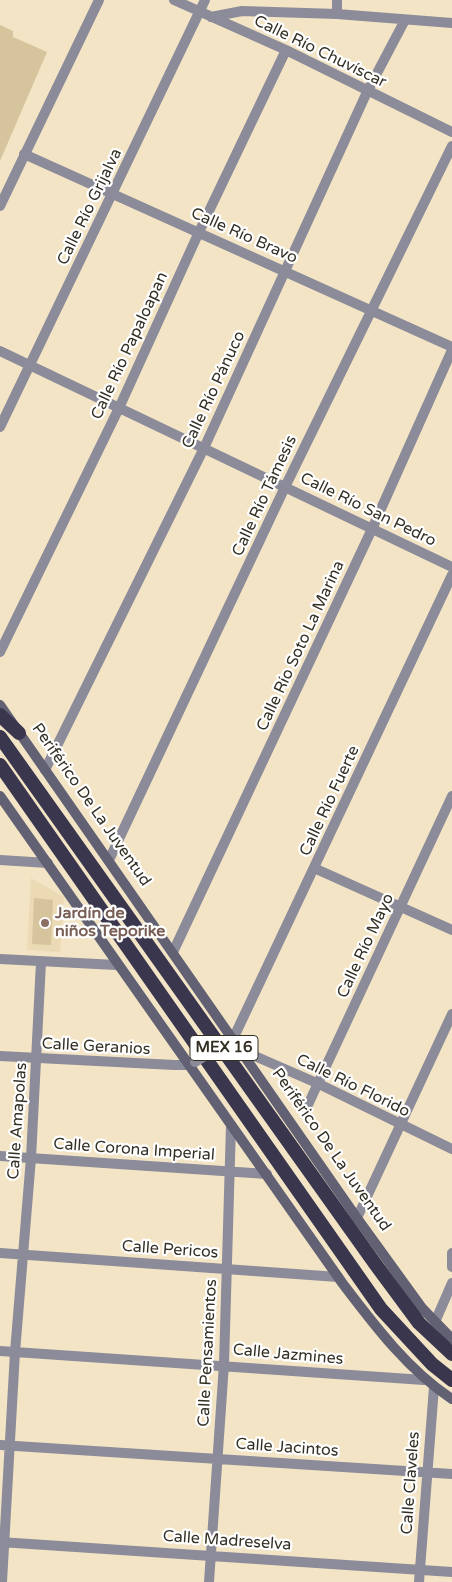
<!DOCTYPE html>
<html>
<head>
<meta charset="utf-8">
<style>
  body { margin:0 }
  canvas { display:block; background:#f2e4c5 }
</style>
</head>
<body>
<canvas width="452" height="1582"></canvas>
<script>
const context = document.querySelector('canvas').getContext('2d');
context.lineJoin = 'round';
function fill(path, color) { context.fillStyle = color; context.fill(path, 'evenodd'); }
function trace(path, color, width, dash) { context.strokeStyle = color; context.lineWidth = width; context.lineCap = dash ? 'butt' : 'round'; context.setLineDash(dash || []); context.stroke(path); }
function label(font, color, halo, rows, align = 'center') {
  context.font = font + ' "Varela Round",sans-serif'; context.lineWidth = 4.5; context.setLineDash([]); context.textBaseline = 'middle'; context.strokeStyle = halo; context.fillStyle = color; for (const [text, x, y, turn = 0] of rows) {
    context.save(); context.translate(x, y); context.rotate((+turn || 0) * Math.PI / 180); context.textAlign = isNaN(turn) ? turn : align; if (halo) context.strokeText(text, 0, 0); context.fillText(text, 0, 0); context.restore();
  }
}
fill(new Path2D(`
  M31 878 64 897 60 952 27 950Z`), '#ebdab4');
fill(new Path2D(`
  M0 25 13 31V37L47 52 0 161Z
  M34 898 53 900 51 945 32 944Z`), '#d6c49c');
trace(new Path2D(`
  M174 0 286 50 452 132
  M337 14V0
  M211 17 242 11 337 14 452 23
  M24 154 452 347
  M0 206 99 0
  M0 351 452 567
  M0 427 205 0
  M0 652 119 408 199 232 286 50
  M45 770 204 448 367 92 405 20
  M0 860 48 863
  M109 860 285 487 452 146
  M314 868 452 930
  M173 952 372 529 452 350
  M0 959 116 965
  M233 1039 452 575
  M241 1050 319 1084 452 1149
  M306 1109 452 796
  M0 1156 267 1174
  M357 1218 452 1014
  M0 1253 338 1277
  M452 1253V1267
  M435 1322 452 1283
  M0 1351 424 1380
  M0 1445 452 1474
  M0 1542 452 1572
  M2 1582 15 1352 31 1158 41 962
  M209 1582 224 1364 231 1125
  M419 1582 434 1387`), '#8c8b99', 10);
trace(new Path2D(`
  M0 1056 174 1065H190L195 1062`), '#8c8b99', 10);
trace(new Path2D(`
  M0 705 357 1218 422 1308 452 1339
  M0 796 343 1284C375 1326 408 1370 452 1399`), '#626174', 10);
trace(new Path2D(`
  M0 715 19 733
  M0 737 376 1265 419 1323 452 1354
  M0 765 381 1309 432 1364 452 1380`), '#39364e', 14);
trace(new Path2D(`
  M195 1062 229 1041`), '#8c8b99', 10);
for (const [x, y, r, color] of [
  [45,923,5,"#8d6e63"]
]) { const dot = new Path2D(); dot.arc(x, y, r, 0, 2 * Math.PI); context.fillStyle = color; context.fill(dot); trace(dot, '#fff', 2); }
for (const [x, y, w] of [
  [224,1048,68]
]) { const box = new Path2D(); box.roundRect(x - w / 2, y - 12.5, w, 25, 4); context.fillStyle = '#fff'; context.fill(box); trace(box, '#353024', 1); }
label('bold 15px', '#353024', null, [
  ["MEX 16",224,1048]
]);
label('16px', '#353024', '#fff', [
  ["Calle Río Chuvíscar",320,52,26],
  ["Calle Río Grijalva",90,207,-64],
  ["Calle Río Bravo",244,236,24],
  ["Calle Río Papaloapan",130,346,-65],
  ["Calle Río Pánuco",214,390,-65],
  ["Calle Río Támesis",265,496,-65],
  ["Calle Río San Pedro",368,510,26],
  ["Calle Río Soto La Marina",301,646,-65],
  ["Calle Río Fuerte",330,801,-65],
  ["Periférico De La Juventud",91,805,55],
  ["Calle Río Mayo",366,946,-65],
  ["Calle Geranios",96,1047,3],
  ["Calle Río Florido",353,1086,26],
  ["Calle Amapolas",18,1121,-86],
  ["Calle Corona Imperial",134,1150,4],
  ["Periférico De La Juventud",331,1150,55],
  ["Calle Pericos",170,1250,4],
  ["Calle Pensamientos",208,1353,-87],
  ["Calle Jazmines",288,1355,5],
  ["Calle Jacintos",287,1448,4],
  ["Calle Claveles",411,1483,-86],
  ["Calle Madreselva",227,1541,4]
]);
label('bold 16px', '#785e54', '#fff', [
  ["Jardín de",55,914],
  ["niños Teporike",55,932]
], 'left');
</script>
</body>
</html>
